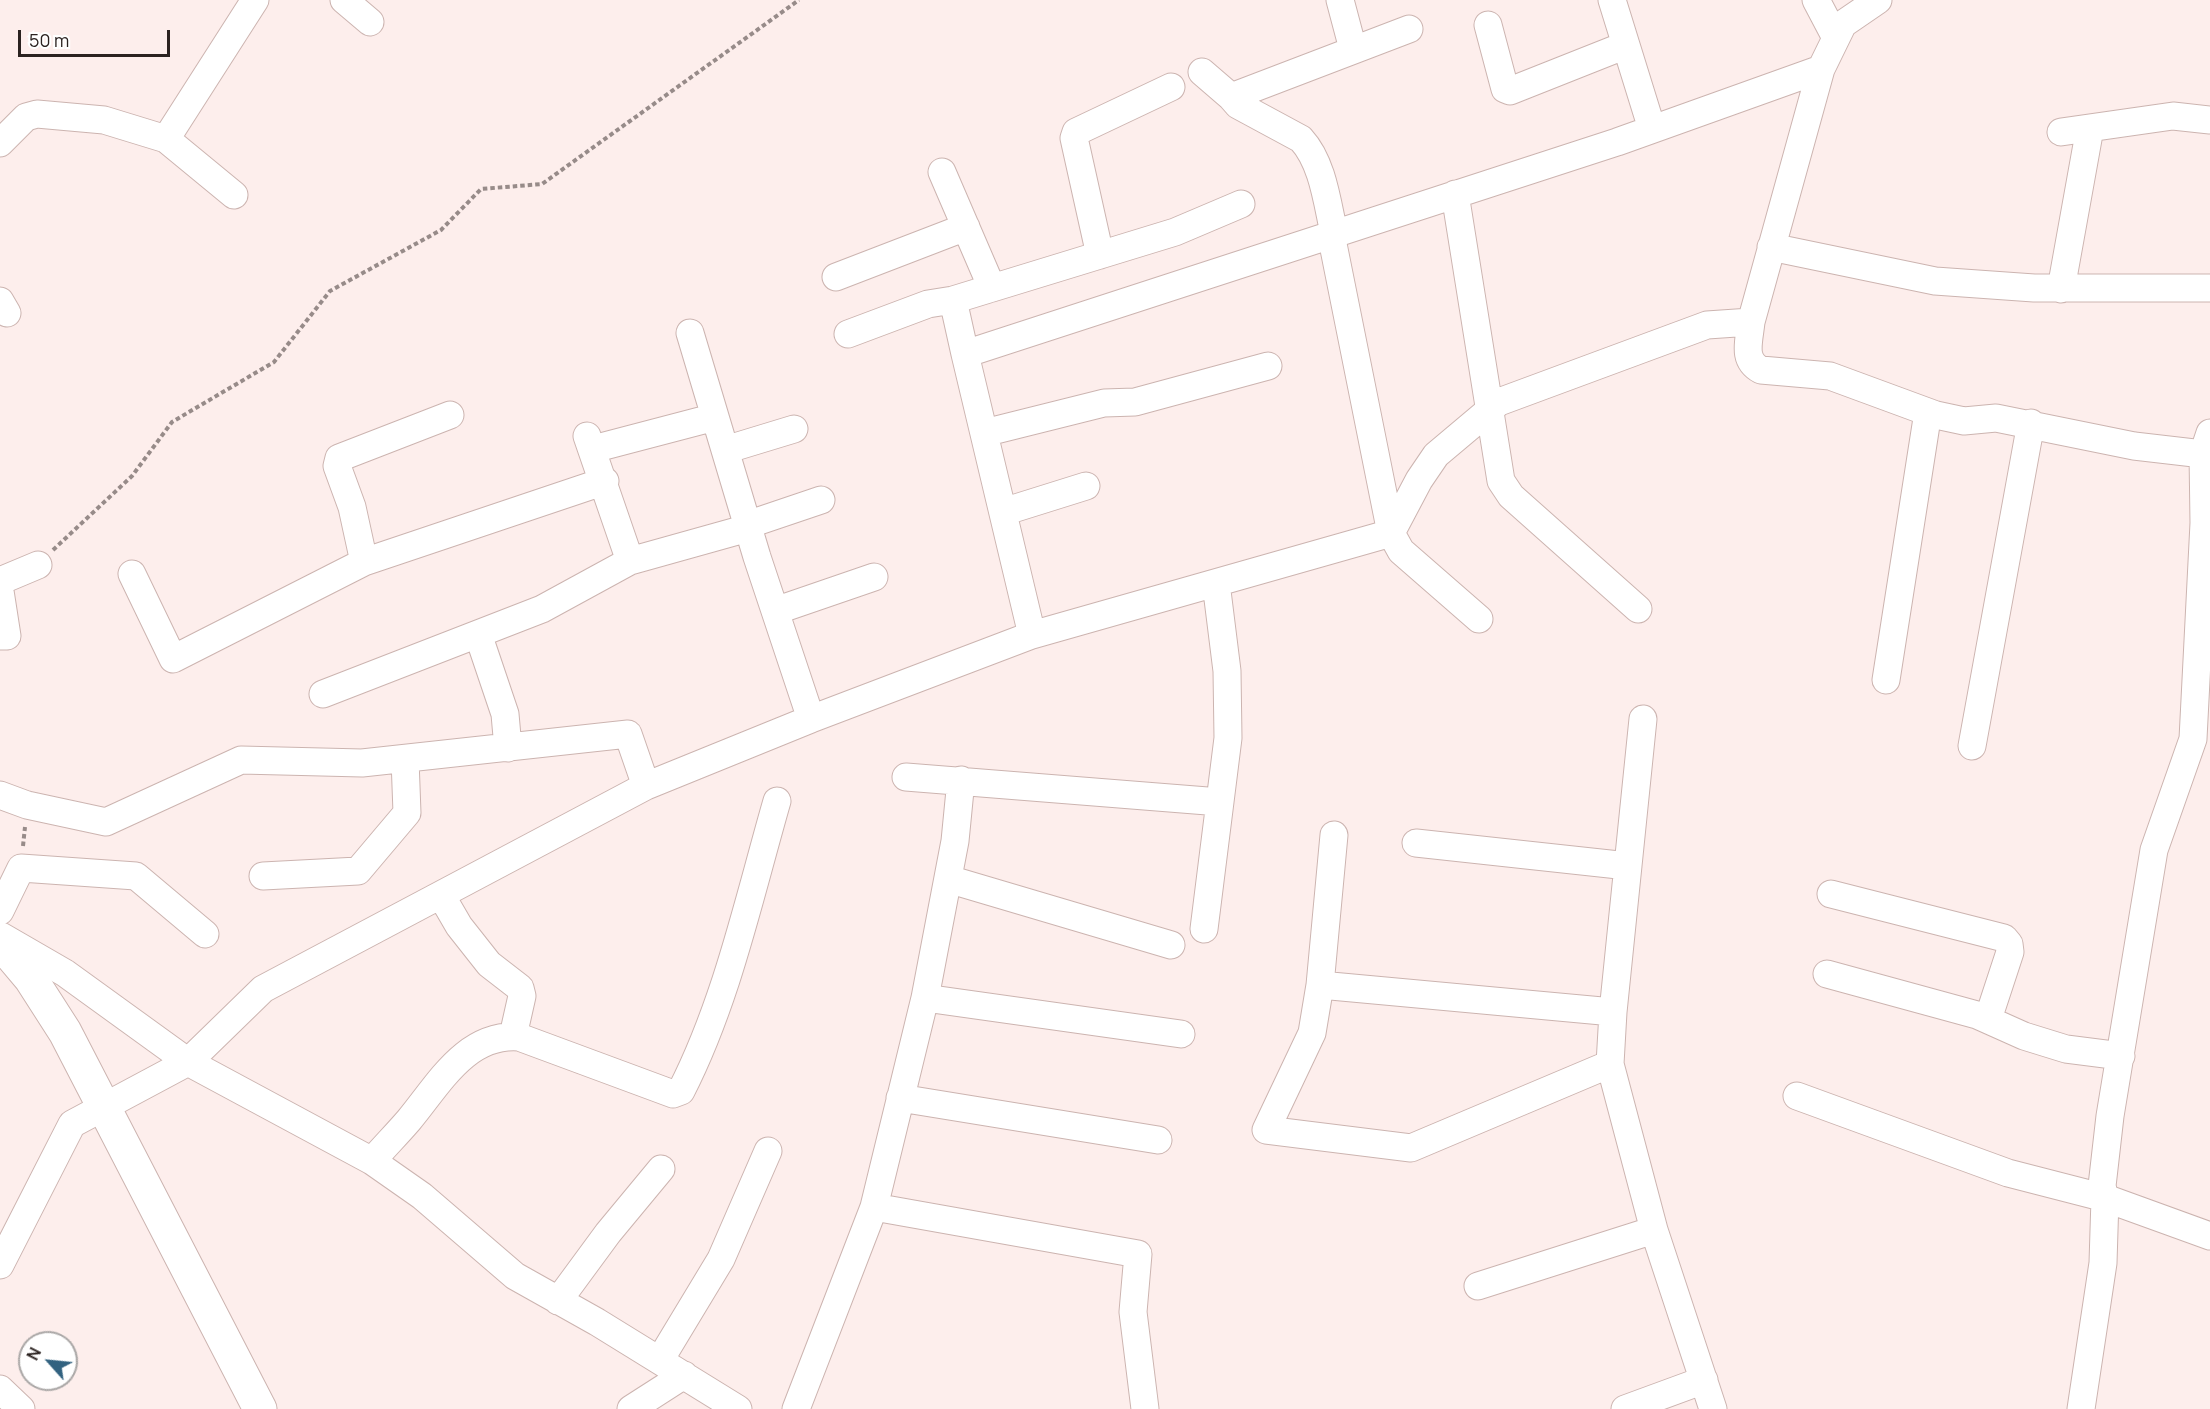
<!DOCTYPE html>
<html>
<head>
<meta charset="utf-8">
<style>
  body { margin:0 }
  #map { position:relative; width:2210px; height:1409px; overflow:hidden; background:#fdeeec; font-family:Manrope,sans-serif }
  canvas { display:block }
  .north { position:absolute; left:18px; top:1331px; width:60px; height:60px; box-sizing:border-box; background:#fff; border:2px solid #aaa7a6; border-radius:50%; rotate:297deg; font-size:16px; font-weight:700; line-height:24px; text-align:center; color:#2b2220 }
  .north::after { content:''; display:block; margin:auto; width:21px; height:27px; background:#326280; clip-path:polygon(50% 0,100% 100%,50% 72%,0 100%) }
  .scale { position:absolute; left:18px; top:30px; width:152px; height:27px; box-sizing:border-box; border:3px solid #2b2220; border-top:0; padding-left:8px; font-size:18px; line-height:21px; white-space:nowrap; color:#2b2220; -webkit-text-stroke:4px #fff; paint-order:stroke }
</style>
</head>
<body>
<div id="map">
<canvas width="2210" height="1409"></canvas>
<div class="north">N</div>
<div class="scale">50 m</div>
</div>
<script>
const context = document.querySelector('canvas').getContext('2d');
context.lineJoin = 'round';
function trace(path, color, width, dash) { context.strokeStyle = color; context.lineWidth = width; context.lineCap = dash ? 'butt' : 'round'; context.setLineDash(dash || []); context.stroke(path); }
const minor = new Path2D(`
  M344 0 370 22
  M1340 0 1353 49
  M1612 0 1652 129
  M1816 0 1836 38
  M1878 0 1843 24 1821 69 1751 322C1749 342 1742 360 1761 370L1830 376 1936 415 1964 421 1996 418 2134 446 2203 454
  M1488 25 1505 89 1510 91 1626 45
  M1202 72 1231 97
  M2061 132 2173 116 2210 120
  M166 139 255 0
  M0 143 26 117 37 114 104 120 166 139 234 195
  M942 172 992 288
  M1455 194 1501 481 1511 496 1638 609
  M1334 233C1327 202 1323 163 1301 139L1238 105 1231 97 1409 29
  M1331 234 1391 533 1401 551 1479 619
  M1771 247 1935 281 2034 288H2210
  M1100 255 1074 138 1076 132 1171 87
  M836 277 966 227
  M2061 289 2090 128
  M0 301 7 313
  M690 333 757 557 811 719
  M848 334 928 304 953 300
  M965 354 953 300 1175 232 1241 204
  M984 433 1104 403 1135 402 1268 366
  M587 436 630 561
  M593 449 715 417
  M725 450 794 429
  M1003 512 1086 486
  M747 525 821 500
  M364 562 352 507 337 466 339 458 450 415
  M132 574 173 659 364 562 605 481
  M0 581 38 565
  M0 591 7 636H0
  M775 611 874 577
  M478 634 505 714 508 748
  M1032 635 1391 533 1419 480 1436 455 1499 402 1707 325 1751 322
  M1886 680 1928 412
  M323 694 542 609 630 561 748 528
  M1643 719 1613 1012 1610 1064 1654 1230 1713 1409
  M1972 746 2031 423
  M906 777 1220 802
  M0 795 27 805 106 822 241 760 362 763 628 734 646 786
  M1334 835 1320 985 1312 1033 1266 1130 1411 1148 1610 1064
  M1416 843 1628 866
  M263 876 358 871 407 813 405 759
  M948 879 1171 945
  M1831 894 2004 938 2009 944 2010 952 1988 1019
  M441 895 459 926 489 964 520 988 522 996 513 1036
  M0 911 21 868 136 876 205 934
  M1204 929 1228 738 1227 671 1216 583
  M1 936 65 973 188 1062 372 1161 422 1196 515 1276 597 1322 738 1409
  M1827 974 1977 1015 2024 1036 2066 1049 2121 1056
  M1320 985 1613 1012
  M925 998 1181 1034
  M1797 1096 2008 1173 2105 1198 2210 1236
  M900 1098 1158 1140
  M372 1161C384 1147 397 1134 409 1120 439 1084 466 1033 519 1037L673 1094 681 1091C727 1001 749 898 777 801
  M874 1207 1138 1254 1133 1312 1145 1409
  M0 1265 72 1124 188 1062 263 989 646 786 811 719 1032 635 965 354 1617 142 1821 69
  M1478 1286 1654 1230
  M558 1301 608 1233 661 1169
  M660 1360 721 1259 768 1151
  M0 1389 21 1409
  M631 1409 684 1375
  M796 1409 874 1207 925 998 955 841 961 780
  M1625 1409 1704 1380
  M2081 1409 2103 1263 2105 1198 2102 1186 2110 1116 2154 850 2193 739 2204 523 2203 454 2210 433`);
const major = new Path2D(`
  M0 942 31 979 65 1032 260 1409`);
trace(minor, '#ccb4b0', 29);
trace(major, '#ccb4b0', 35);
trace(new Path2D(`
  M53 550 132 476 172 422 274 362 330 291 441 230 481 189 542 184 799 0
  M23 846 25 827`), '#978b89', 4, [4.5, 3]);
trace(minor, '#fff', 27);
trace(major, '#fff', 33);
</script>
</body>
</html>
